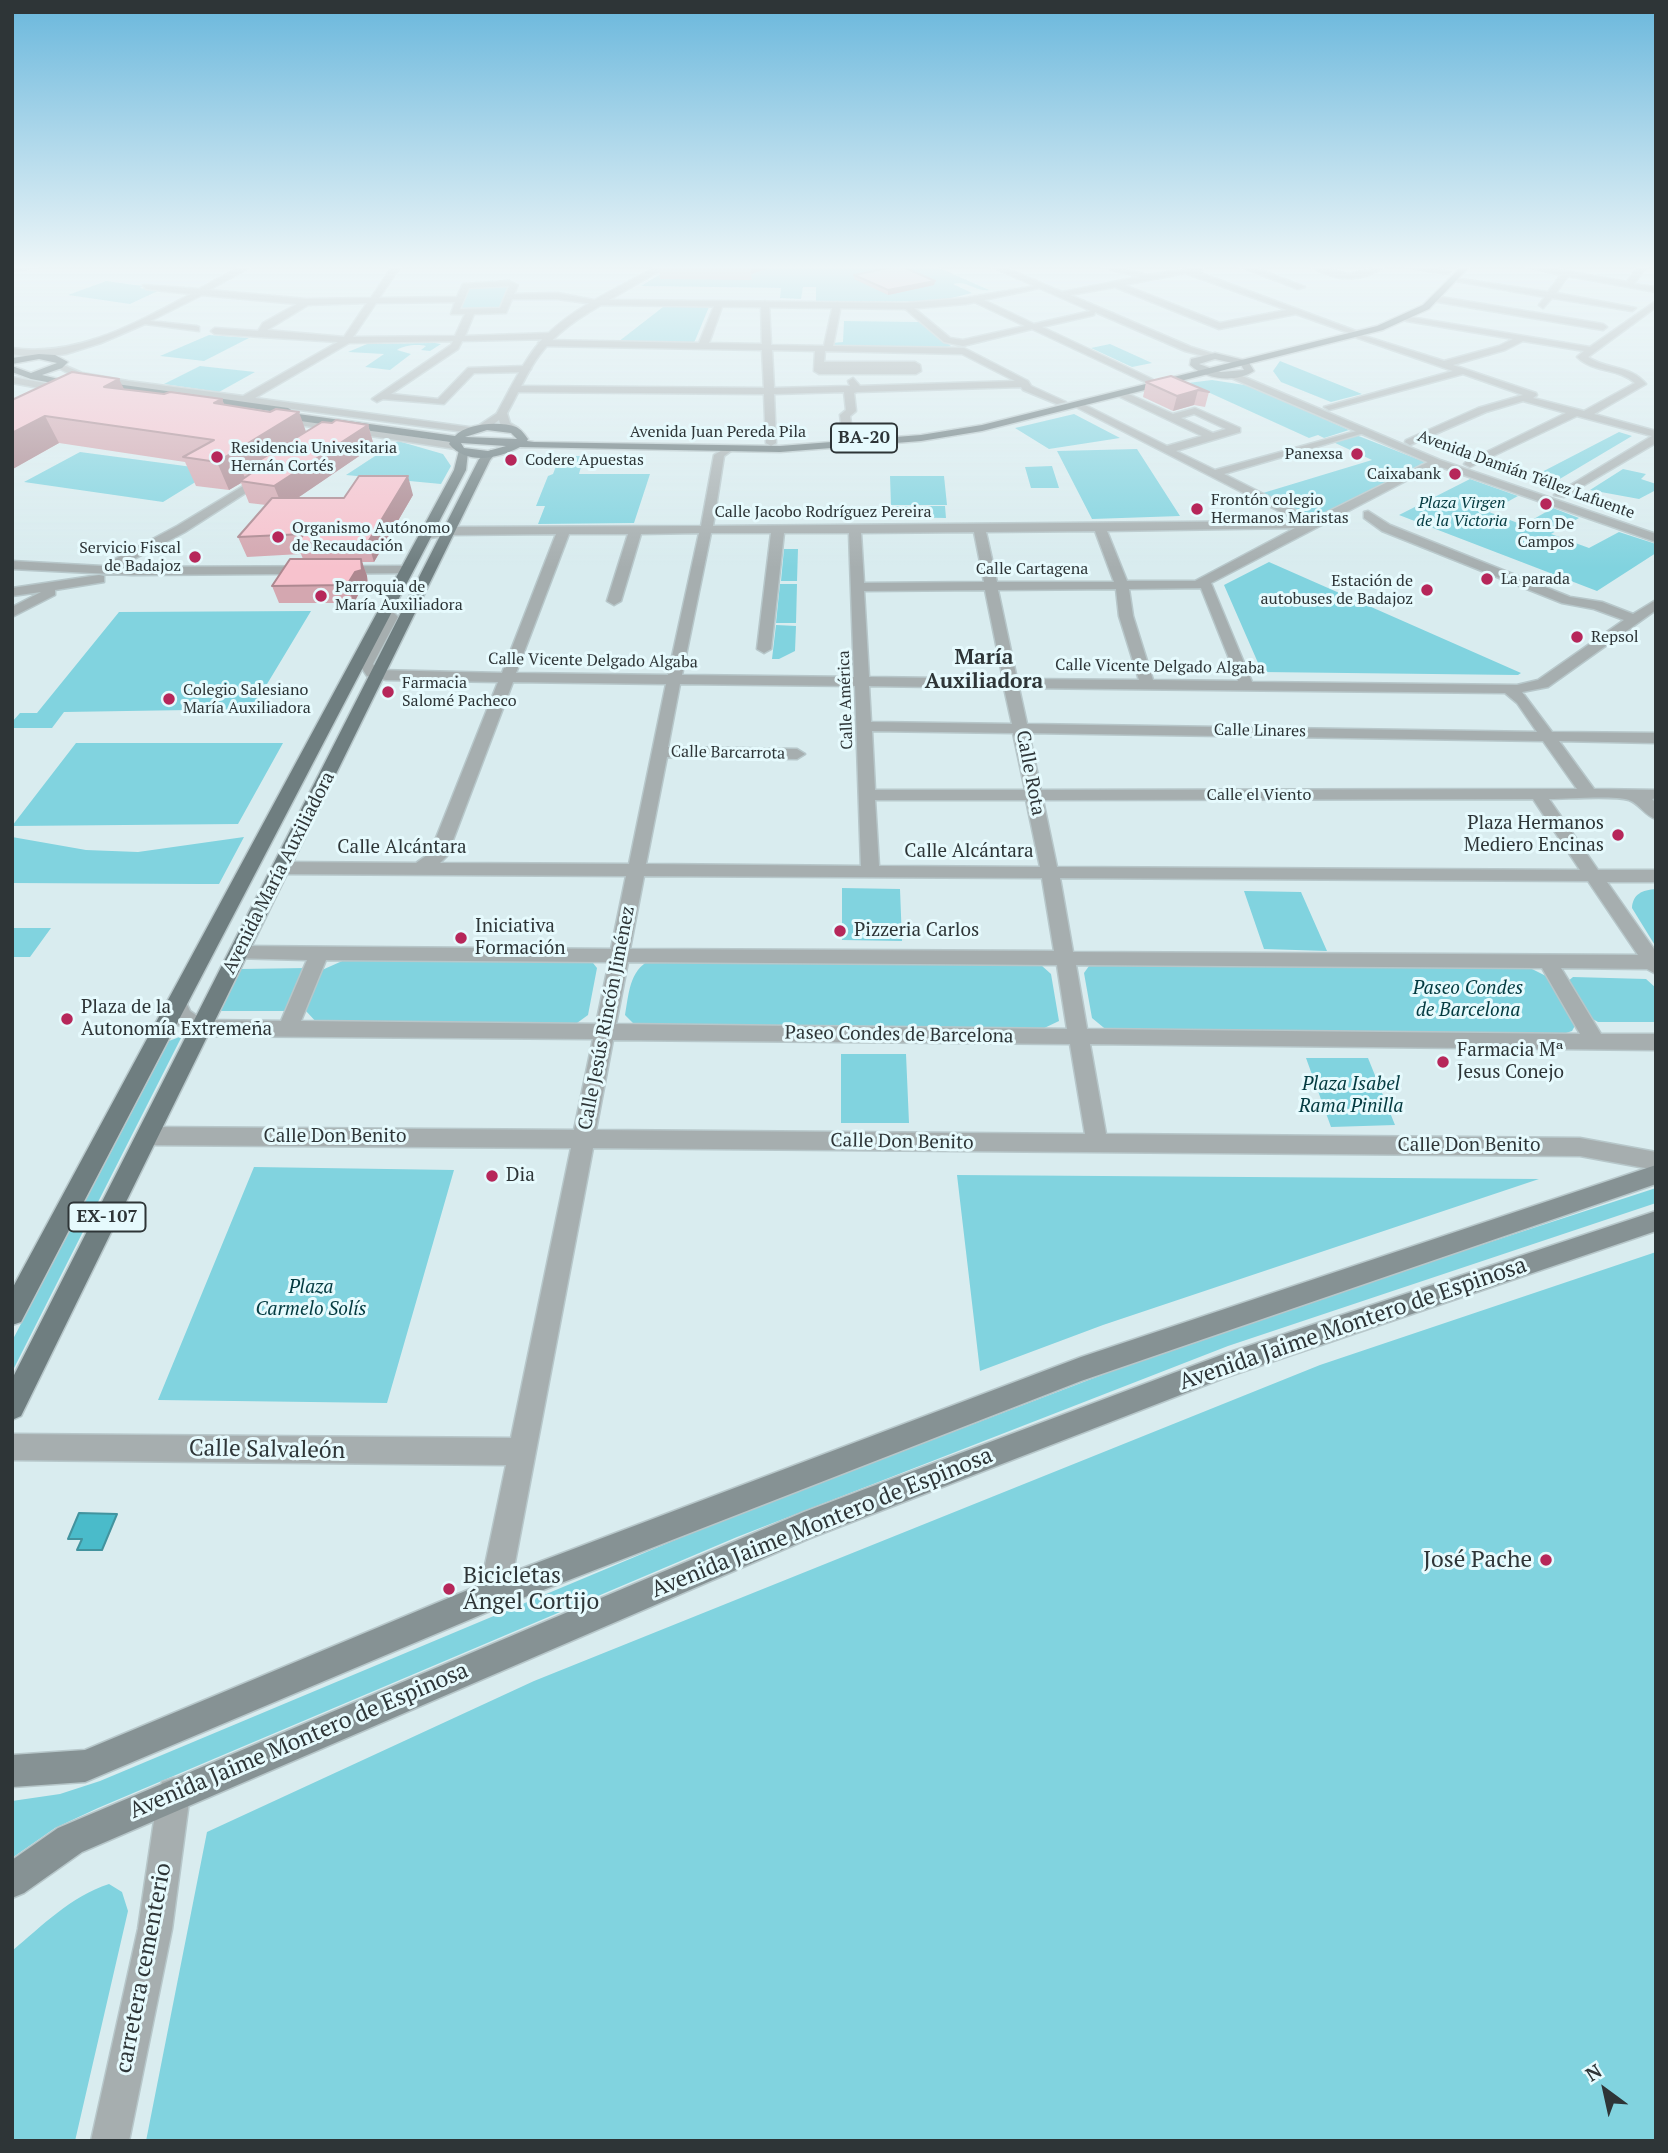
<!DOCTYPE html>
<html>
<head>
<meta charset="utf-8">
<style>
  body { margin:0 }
  #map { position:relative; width:1668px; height:2153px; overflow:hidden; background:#d9ecef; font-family:"PT Serif",serif }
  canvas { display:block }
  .frame { position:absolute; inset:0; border:14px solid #2e3537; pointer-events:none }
  .north { position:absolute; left:1570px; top:2055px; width:70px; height:70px; -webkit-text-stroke:5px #e6fafd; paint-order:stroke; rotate:327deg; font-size:19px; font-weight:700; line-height:28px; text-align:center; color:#2e3537 }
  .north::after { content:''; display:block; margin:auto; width:24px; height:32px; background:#2e3537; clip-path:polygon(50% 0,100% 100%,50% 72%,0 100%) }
</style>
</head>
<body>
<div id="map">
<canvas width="1668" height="2153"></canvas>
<div class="frame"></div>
<div class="north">N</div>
</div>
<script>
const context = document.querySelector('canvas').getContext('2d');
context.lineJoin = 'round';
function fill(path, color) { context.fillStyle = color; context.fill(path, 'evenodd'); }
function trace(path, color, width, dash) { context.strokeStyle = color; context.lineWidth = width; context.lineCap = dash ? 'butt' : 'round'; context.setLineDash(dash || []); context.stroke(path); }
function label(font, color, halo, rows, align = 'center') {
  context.font = font + ' "PT Serif",serif'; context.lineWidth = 6; context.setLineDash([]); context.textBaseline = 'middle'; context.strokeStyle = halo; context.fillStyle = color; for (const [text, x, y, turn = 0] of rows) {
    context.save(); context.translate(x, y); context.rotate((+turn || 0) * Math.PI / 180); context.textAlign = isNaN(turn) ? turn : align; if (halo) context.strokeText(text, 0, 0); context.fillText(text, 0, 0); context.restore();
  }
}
fill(new Path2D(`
  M672 267H937L989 290C976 292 967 280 953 284L972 293 939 301 823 302 816 301V287H803L801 299 780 298 781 288 641 286Z
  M106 281 143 286 140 288 160 290 130 304 68 295Z
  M510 285 500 311 459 310 469 288Z
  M663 307H709L694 343 618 342Z
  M844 321 919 322 951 346 940 349 833 346 832 343 843 342Z
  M209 335 249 338 204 361 160 356Z
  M367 344 435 343 441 344 430 351 421 350 426 346C418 344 404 345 397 350L411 354 390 370 365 367 384 354 348 352Z
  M1110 344 1152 363 1132 367 1091 348Z
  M1280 361 1362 394 1331 402 1281 382 1273 371Z
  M200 366 255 372 219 392 164 384Z
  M1212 380 1251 386 1349 430 1324 438 1318 435 1309 438 1188 383Z
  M1074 414 1120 438 1049 449 1015 428Z
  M1619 432 1632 436 1558 480 1564 482 1555 488 1535 481 1543 477 1538 474Z
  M1356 435 1425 462 1319 518 1300 514 1263 493 1372 460 1333 442Z
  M398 441 443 454 451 466 441 484 346 475Z
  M1137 449 1180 516 1092 519 1057 451Z
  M80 452 215 470 163 502 24 482Z
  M560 456H584L579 474H650L634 523 538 524 545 506H536L548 476 553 474Z
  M1052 466 1059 488H1031L1025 467Z
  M1623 469 1646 474 1641 479 1656 484V490L1639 499 1590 490Z
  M890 476H944L947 505H891Z
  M1470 479 1518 496 1489 512 1523 525 1553 508 1579 518 1551 534 1589 548 1619 532 1656 544V553L1597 591 1399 515Z
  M892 506H945L946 518 892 517Z
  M784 549H798L797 581H781Z
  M1269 562 1521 673 1518 675 1262 672 1224 585Z
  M780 584H797L796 623H776Z
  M311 611 252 709 64 712 52 728H12V722L20 713H37L119 612Z
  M776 625 796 626 795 651 779 659H772Z
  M76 743H283L238 824 12 826Z
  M12 837 86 850 138 852 244 837 219 884H200L12 883Z
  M842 888 900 889 902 941 842 940Z
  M1656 889V947L1632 908C1633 894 1642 890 1656 889Z
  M1244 891 1301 892 1327 951 1264 949Z
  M12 928H51L30 957H12Z
  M349 958 580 959 593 963 597 968 588 1015 577 1023 562 1027 319 1025 306 1011 322 970Z
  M650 960 1025 963 1041 965 1051 974 1059 1021 1038 1031 638 1028 625 1015C629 994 629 971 650 960Z
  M1097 963 1526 966 1550 978 1577 1022 1572 1031 1560 1035 1109 1032 1092 1018 1084 973 1089 966Z
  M307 968 289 1011H219L240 969Z
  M1573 977 1646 979 1656 988V1022H1598L1589 1017 1567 982Z
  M182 1036 12 1372V1341L169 1041Z
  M841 1054H906L909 1123H841Z
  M1306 1058H1368L1395 1125 1331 1127Z
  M254 1167 454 1170 387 1403 158 1400Z
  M957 1175 1539 1179 1103 1325 980 1371Z
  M1656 1188V1203L1228 1346 737 1537 98 1808 55 1828 12 1858V1801L60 1794 100 1781 730 1517 1217 1331Z
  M1656 1252V2141H146L207 1832 534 1681 1320 1365Z
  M109 1884 122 1892 128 1911 75 2141H12V1951C43 1925 70 1897 109 1884Z`), '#81d3df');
const water = new Path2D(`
  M79 1513 117 1514 102 1550H77L82 1539H68Z`);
fill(water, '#4abbca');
trace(water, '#42939e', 2);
const minor = new Path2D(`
  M12 267H37L12 271Z
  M240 267H250L209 290 306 299 371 298 392 267H400L379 298 457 297 463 284 509 281 518 285 514 294 557 293 605 302 601 305 557 299H512L506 313 474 314 465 336 550 333 555 336 550 339 462 341 458 349 391 394 438 399 468 368 526 366 531 369 526 372 474 373 444 404 383 399 377 402 372 399 451 345 453 341 349 343 255 398 476 428V432L472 433 128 387 76 377 54 366 59 363 82 373 128 381 243 396 338 342 215 334 211 331 215 328 258 331 263 323 297 304 202 295 150 321 196 326 199 327V331L145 324 101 343 66 354 37 358 12 354V348C76 358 136 323 191 294L146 289 143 285 199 289ZM509 286 500 308 460 309 469 288ZM455 302 451 314H465L455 336 353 337 376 303ZM367 303 344 337 267 330 308 305Z
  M992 267H1003L1062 292 1139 277 1102 267H1116L1148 275 1202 267V270L1195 271 1356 331 1349 333 1296 314 1219 329 1115 287 1070 295 1191 347 1220 356 1215 359 1185 351 1095 312 1094 315 1042 327 1152 379 1154 381 1149 384 1032 329 963 346 944 342 902 306 909 304 950 338 963 340 1025 326 972 301 975 296 1034 324 1091 311ZM1185 273 1287 310 1220 323 1124 285Z
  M1241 267H1252L1305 287 1298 289Z
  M1312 267H1323L1348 274 1383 267C1362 283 1334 281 1312 267Z
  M1406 267H1427L1450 272 1446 274Z
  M1527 267H1544L1627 282 1638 267H1646L1634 284 1656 287V292L1568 276 1556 293 1636 308 1632 311 1552 298 1543 308 1539 305 1545 297 1450 280 1454 278 1548 292 1561 275Z
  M1435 296 1603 324 1607 327 1603 330 1432 301Z
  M719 301 723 304 709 343 762 344 761 304 765 301 769 304 771 345 824 346 833 305 837 302 841 305 833 346 964 348 1028 381 1031 386 1066 402 1057 404 1023 390 1021 387 857 392 854 393 856 411 850 416 853 439 848 442 843 439 840 415 846 410 844 392 774 394 776 443 771 446 766 443 764 394 515 392 510 389 515 386 764 388 762 350 543 346 538 343 543 340 699 343 715 304ZM772 350 815 351 814 371 819 374H916L921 371 920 365 915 362H824L825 351 962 354 1015 381 860 386 853 378 848 381 850 386 774 388Z
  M1656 301V307L1588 357C1607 370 1631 365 1646 384L1594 414 1656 431V443L1564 497 1554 495 1652 436 1577 416 1470 467 1464 464 1466 462 1566 413 1523 401 1486 412 1410 445 1405 442 1406 440 1478 408 1523 395 1463 374 1329 410 1324 407 1453 371 1355 337V333L1444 361 1499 346 1513 339 1407 321 1404 320V316L1590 347ZM1523 341 1584 351 1577 357C1593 373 1619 368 1635 383L1584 411 1533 398 1537 395 1536 393 1453 365 1505 350Z
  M12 377 72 388 77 391 72 394 12 383Z
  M1122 391 1173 414 1195 408 1240 428V432L1176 451 1215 470 1364 429V433L1224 474 1313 519 1432 460 1442 462 1211 583 1252 682 1517 685 1538 680 1624 620 1594 609 1562 603 1382 531 1364 518V512L1368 511 1390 525 1570 597 1602 602 1633 614 1656 600V610L1548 687 1522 692 1552 732 1656 733V743L1559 741 1594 789 1656 790V798L1652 799 1656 803V819C1645 816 1640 804 1629 800 1612 795 1568 799 1549 799L1598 870H1656V882H1607L1656 952V974L1647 969 1561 968 1601 1034H1656V1050L1090 1044 1106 1134 1580 1138 1656 1152V1170L1580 1156 593 1148 509 1594 504 1604 494 1609 484 1604 479 1594 506 1465 12 1460V1434L511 1438 571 1148 147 1145 139 1142 136 1136 139 1130 147 1127 574 1130 593 1039 201 1036 178 1025 167 1003 170 998 177 996 184 998 190 1011 203 1020 281 1021 307 960 232 958 229 953 232 948 239 946 611 949 626 876 281 874 272 868 281 862 416 863 430 853 498 682 386 680 367 676 359 664 384 618 378 612 380 609H390L398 617 373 664 377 670 502 673 556 534 449 535 425 539 419 535 421 532 449 527 701 526 714 455 729 446 734 449 724 456 713 526 1298 521 1072 405 1081 403 1167 446 1202 436 1118 396 1117 394ZM1194 414 1226 429 1213 433 1181 418ZM1295 528 1195 581H1127L1107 531ZM1095 531 1114 582H997L986 532ZM974 532 984 582 864 583 861 533ZM699 533 668 675 516 673 569 534H628L607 601 614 605 621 601 641 534ZM711 533H771L757 649 764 653 771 649 784 533H849L854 677 682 675ZM1201 588 1238 681 1153 680 1133 616 1129 589ZM1116 589 1119 616 1139 680 1017 679 998 590ZM985 590 1003 679 869 677 864 591ZM513 682 666 684 629 864 440 863 447 856ZM680 684 855 686 861 866 646 864 667 757 797 759 805 754 797 749 668 747ZM869 686 1004 688 1012 724 871 722ZM1019 688 1505 693 1517 703 1537 732 1027 724ZM872 731 1013 733 1025 790H875ZM1029 733 1543 741 1577 789 1041 790ZM1533 799 1580 870 1057 867 1043 800ZM875 800H1026L1040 867 879 866ZM644 876 1042 878 1054 951 630 949ZM1060 878 1588 881 1638 955 1073 952ZM326 960 609 962 596 1024 301 1021ZM628 962 1057 965 1067 1029 616 1024ZM1076 965 1542 968 1580 1034 1087 1029ZM613 1040 1070 1044 1085 1134 596 1130Z
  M502 410 507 413 510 423 518 428V432C509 434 501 429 499 420L486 430H478V426Z
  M277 416 455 443 460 446 455 449 273 421V417Z
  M268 471 272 472V476L185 532 119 567 407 566 413 570 412 573 132 575 12 569V561L102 566 177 526Z
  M99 575 104 576V582L55 590V595L12 617V607L41 592 12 596V588Z
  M174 1778 186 1782 190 1794 172 1929 129 2141H91L138 1929 158 1794 162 1782Z`);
const tertiary = new Path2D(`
  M656 267H666L609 300 906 303 966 298 1035 286 1039 288 966 304 906 309 601 305C579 318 557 332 541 353 526 372 518 395 506 415H498L497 413C509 391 520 368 535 348 565 310 615 290 656 267Z
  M1229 373H1235L1440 460 1656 534V542L1432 464 1229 377Z`);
const secondary = new Path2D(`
  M1215 353 1248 361 1254 371C1236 383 1206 380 1190 365L1191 359ZM1215 359 1241 365 1244 370 1221 372 1199 364Z
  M1656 1165V1184L1081 1381 497 1608 85 1782 12 1787V1755L85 1750 494 1579 1081 1357Z
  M1656 1211V1231L1224 1378 808 1539 82 1852 24 1893 12 1898V1860L58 1828 804 1512 1224 1354Z`);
const primary = new Path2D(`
  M459 450 468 452 466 470 21 1322 12 1325V1289L454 470Z
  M491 450 496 453 490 460 21 1416 12 1420V1379L479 459Z`);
const trunk = new Path2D(`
  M1461 267H1469L1429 309 1383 330 982 431 921 441 780 452 520 447C498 459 467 465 449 444L450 442 272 417 267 414 270 411 95 387 90 384 95 381 288 408 293 411 291 413 455 436C467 423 500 421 516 427 521 429 525 435 528 439L527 441 534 442 780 446 921 435 982 425 1377 326 1423 305ZM487 430 511 433 517 439 465 437ZM461 443 506 446 488 451 464 448Z
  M39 354 55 355 68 362 62 368 42 375 84 385V389L31 379 12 372V366L31 373 57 363 39 359 12 364V358Z`);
trace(minor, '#b7c7ca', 3);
trace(tertiary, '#b7c7ca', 3);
trace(secondary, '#b7c7ca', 3);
trace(primary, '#b7c7ca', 3);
trace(trunk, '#b7c7ca', 3);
fill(minor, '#a6aeaf');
fill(tertiary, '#a6aeaf');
fill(secondary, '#869294');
fill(primary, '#6f7e80');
fill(trunk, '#657578');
fill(new Path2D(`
  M659 267H772L751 274 752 280 660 279Z
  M854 275 935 281 934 285 888 295 854 279Z
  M1146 382 1209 392 1205 407 1194 405 1173 411 1143 397Z
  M124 389 164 394 222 399 224 405 306 432 332 423 368 425 374 446 297 498H344L413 495 374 562H362L367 576 368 587 361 589 354 603H279L272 586 303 559 301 554 247 557 238 537 266 505 249 503 241 483 229 490 196 486 185 462 59 443 12 469V400Z`), '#d4a7b0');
fill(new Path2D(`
  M751 267H772L751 274Z
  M935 281 934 285 888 295V290Z
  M119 379 132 405 104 387Z
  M1198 390 1194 405 1173 411 1177 396Z
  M222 399 233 426 214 403Z
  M299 412 309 440 253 472 242 471 246 480 240 481 241 483 229 490 217 462Z
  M45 416 59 443 13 469 12 433Z
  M368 425 374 446 283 508 274 486Z
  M408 476 413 495 374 562 368 542Z
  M361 559 367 576 368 587 361 589 354 603 347 585Z`), '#ad8890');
const building = new Path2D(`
  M893 267H903L935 281 888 290 854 275Z
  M72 372 119 379 104 387 164 394 170 392 222 399 214 403 270 412 276 409 299 412 217 462 183 457 214 440 45 416 12 433V400Z
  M1171 376 1209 392 1198 390 1177 396 1146 382Z
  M336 420 368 425 274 486 240 481 253 472 242 471 322 422 332 423Z
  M359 476H408L368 542 297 543 304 534 238 537 272 498H344Z
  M290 559H361L362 570 355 572 347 585 272 586Z`);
fill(building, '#f7c2cd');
trace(building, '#ad8890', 2);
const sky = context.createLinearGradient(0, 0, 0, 568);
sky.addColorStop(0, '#69b7dc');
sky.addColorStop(0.47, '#eef6f8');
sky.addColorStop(1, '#eef6f800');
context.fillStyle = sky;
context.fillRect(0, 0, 1668, 568);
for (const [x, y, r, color] of [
  [1357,454,7,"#b6275a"],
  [217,457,7,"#b6275a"],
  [511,460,7,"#b6275a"],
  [1455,474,7,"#b6275a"],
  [1546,504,7,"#b6275a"],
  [1197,509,7,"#b6275a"],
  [278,537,7,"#b6275a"],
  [195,557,7,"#b6275a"],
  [1487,579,7,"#b6275a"],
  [1427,590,7,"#b6275a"],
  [321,596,7,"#b6275a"],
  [1577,637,7,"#b6275a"],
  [388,692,7,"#b6275a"],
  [169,699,7,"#b6275a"],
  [1618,835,7,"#b6275a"],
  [840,931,7,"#b6275a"],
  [461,938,7,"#b6275a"],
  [67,1019,7,"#b6275a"],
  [1443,1062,7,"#b6275a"],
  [492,1176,7,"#b6275a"],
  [1546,1560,7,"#b6275a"],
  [449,1589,7,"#b6275a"]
]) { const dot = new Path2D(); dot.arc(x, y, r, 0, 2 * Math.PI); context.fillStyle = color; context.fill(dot); trace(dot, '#e6fafd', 2.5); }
label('16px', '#2e3537', '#e6fafd', [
  ["Avenida Juan Pereda Pila",718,432],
  ["Avenida Damián Téllez Lafuente",1526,475,20],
  ["Calle Jacobo Rodríguez Pereira",823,512],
  ["Calle Cartagena",1032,569],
  ["Calle Vicente Delgado Algaba",593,661,1],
  ["Calle Vicente Delgado Algaba",1160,667,1],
  ["Calle América",846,700,-92],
  ["Calle Linares",1260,731,1],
  ["Calle Barcarrota",728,753,1],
  ["Calle el Viento",1259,795]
]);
label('16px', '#2e3537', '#e6fafd', [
  ["Residencia Univesitaria",231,448],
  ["Hernán Cortés",231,466],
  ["Panexsa",1343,454,"right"],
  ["Codere Apuestas",525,460],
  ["Caixabank",1441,474,"right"],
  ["Frontón colegio",1211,500],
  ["Hermanos Maristas",1211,518],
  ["Forn De",1546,524,"center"],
  ["Campos",1546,542,"center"],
  ["Organismo Autónomo",292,528],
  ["de Recaudación",292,546],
  ["Servicio Fiscal",181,548,"right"],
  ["de Badajoz",181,566,"right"],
  ["La parada",1501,579],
  ["Estación de",1413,581,"right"],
  ["autobuses de Badajoz",1413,599,"right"],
  ["Parroquia de",335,587],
  ["María Auxiliadora",335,605],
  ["Repsol",1591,637],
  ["Farmacia",402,683],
  ["Salomé Pacheco",402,701],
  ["Colegio Salesiano",183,690],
  ["María Auxiliadora",183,708]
], 'left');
label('italic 16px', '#033a40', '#e6fafd', [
  ["Plaza Virgen",1462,503],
  ["de la Victoria",1462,521]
]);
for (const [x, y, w] of [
  [864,438,66],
  [107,1217,77]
]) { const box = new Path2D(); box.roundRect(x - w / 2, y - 14.5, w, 29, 5); context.fillStyle = '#e6fafd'; context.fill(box); trace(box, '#2e3537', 2); }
label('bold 18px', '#2e3537', null, [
  ["BA-20",864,438],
  ["EX-107",107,1217]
]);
label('19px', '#2e3537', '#e6fafd', [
  ["Calle Rota",1030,773,79],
  ["Calle Alcántara",402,848],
  ["Calle Alcántara",969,852],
  ["Avenida María Auxiliadora",279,873,-63],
  ["Calle Jesús Rincón Jiménez",607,1018,-79],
  ["Paseo Condes de Barcelona",899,1035,1],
  ["Calle Don Benito",335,1137],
  ["Calle Don Benito",902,1142,1],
  ["Calle Don Benito",1469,1146]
]);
label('19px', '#2e3537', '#e6fafd', [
  ["Plaza Hermanos",1604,824,"right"],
  ["Mediero Encinas",1604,846,"right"],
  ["Iniciativa",475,927],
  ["Formación",475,949],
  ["Pizzeria Carlos",854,931],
  ["Plaza de la",81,1008],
  ["Autonomía Extremeña",81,1030],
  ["Farmacia Mª",1457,1051],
  ["Jesus Conejo",1457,1073],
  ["Dia",506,1176]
], 'left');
label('italic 19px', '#033a40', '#e6fafd', [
  ["Paseo Condes",1468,989],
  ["de Barcelona",1468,1011],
  ["Plaza Isabel",1351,1085],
  ["Rama Pinilla",1351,1107],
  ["Plaza",311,1288],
  ["Carmelo Solís",311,1310]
]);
label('bold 21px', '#2e3537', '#e6fafd', [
  ["María",984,658],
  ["Auxiliadora",984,682]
]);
label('23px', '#2e3537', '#e6fafd', [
  ["Avenida Jaime Montero de Espinosa",1353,1324,-19],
  ["Calle Salvaleón",267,1450,1],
  ["Avenida Jaime Montero de Espinosa",822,1523,-22],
  ["Avenida Jaime Montero de Espinosa",299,1741,-23],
  ["carretera cementerio",144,1968,-79]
]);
label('23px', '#2e3537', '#e6fafd', [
  ["José Pache",1532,1560],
  ["Bicicletas",463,1576,"left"],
  ["Ángel Cortijo",463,1602,"left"]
], 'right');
</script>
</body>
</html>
